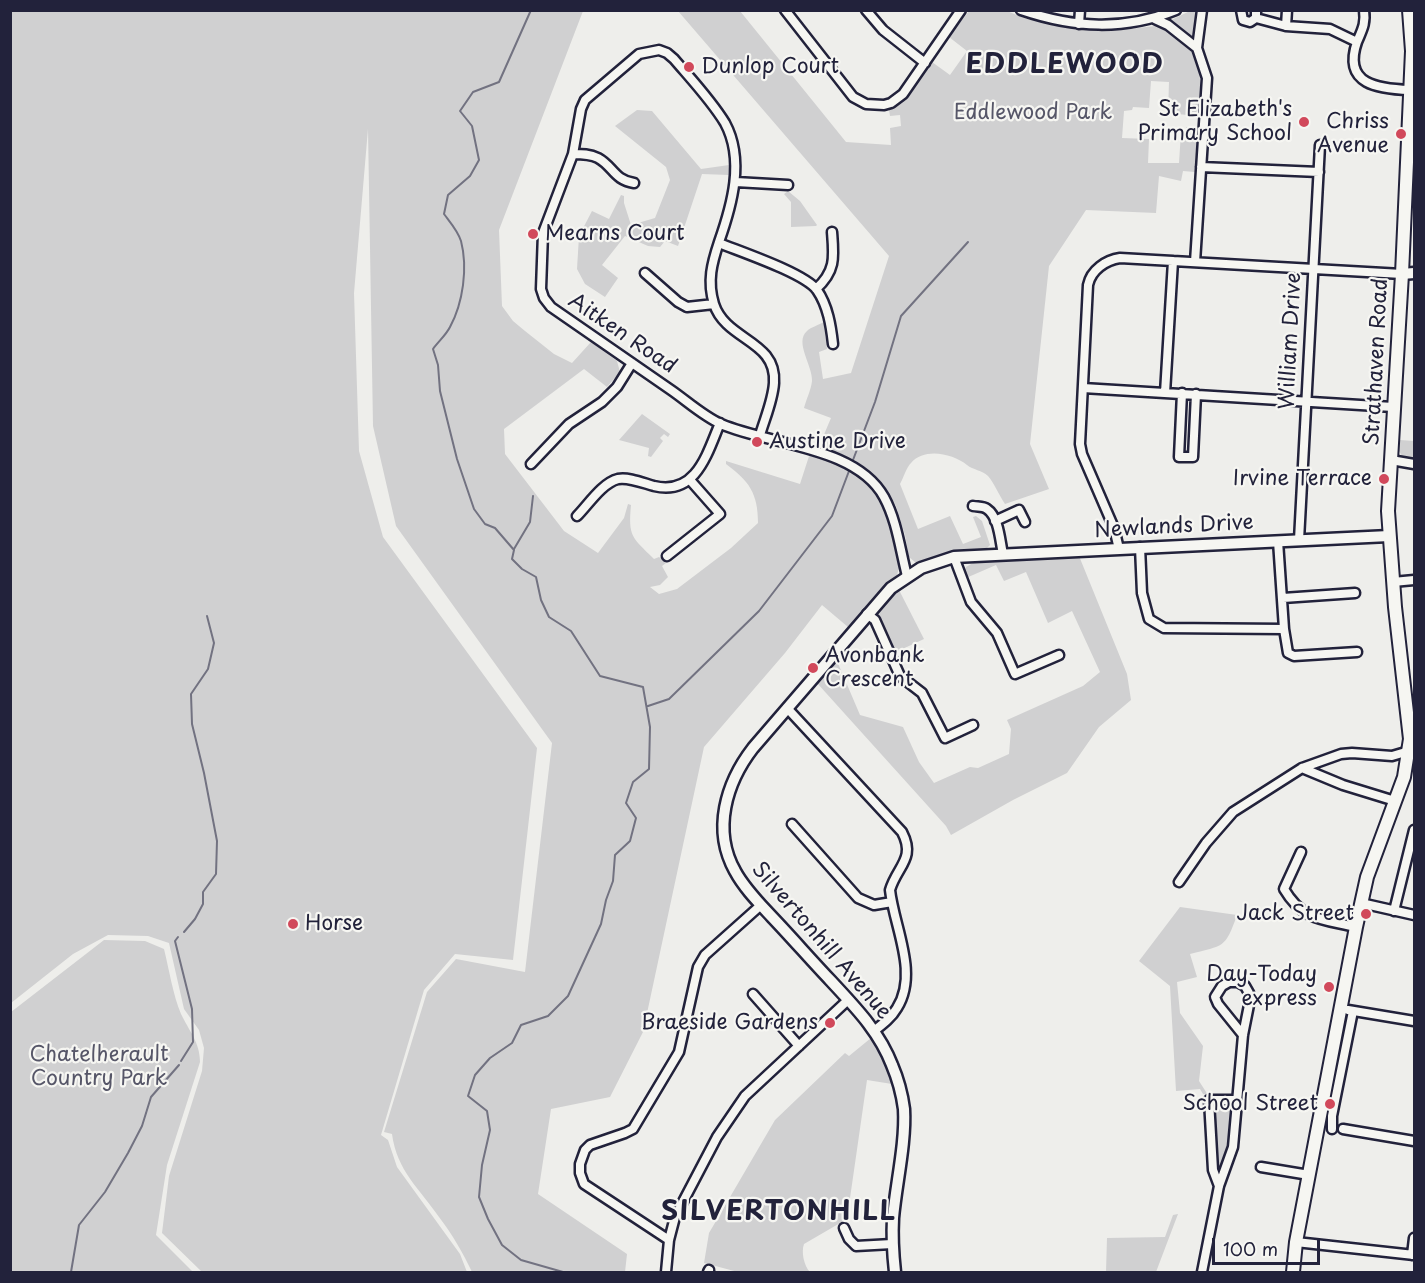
<!DOCTYPE html>
<html>
<head>
<meta charset="utf-8">
<style>
  body { margin:0 }
  #map { position:relative; width:1425px; height:1283px; overflow:hidden; background:#eeeeeb; font-family:"Playpen Sans",sans-serif }
  canvas { display:block }
  .frame { position:absolute; inset:0; border:12px solid #22223b; pointer-events:none }
  .scale { position:absolute; left:1212px; top:1238px; width:108px; height:27px; box-sizing:border-box; border:3px solid #22223b; border-top:0; padding-left:8px; font-size:18px; line-height:21px; white-space:nowrap; color:#22223b; -webkit-text-stroke:4px #f6f6f2; paint-order:stroke }
</style>
</head>
<body>
<div id="map">
<canvas width="1425" height="1283"></canvas>
<div class="frame"></div>
<div class="scale">100 m</div>
</div>
<script>
const context = document.querySelector('canvas').getContext('2d');
context.lineJoin = 'round';
function fill(path, color) { context.fillStyle = color; context.fill(path, 'evenodd'); }
function trace(path, color, width, dash) { context.strokeStyle = color; context.lineWidth = width; context.lineCap = dash ? 'butt' : 'round'; context.setLineDash(dash || []); context.stroke(path); }
function label(font, color, halo, rows, align = 'center') {
  context.font = font + ' "Playpen Sans",sans-serif'; context.lineWidth = 4.5; context.setLineDash([]); context.textBaseline = 'middle'; context.strokeStyle = halo; context.fillStyle = color; for (const [text, x, y, turn = 0] of rows) {
    context.save(); context.translate(x, y); context.rotate((+turn || 0) * Math.PI / 180); context.textAlign = isNaN(turn) ? turn : align; if (halo) context.strokeText(text, 0, 0); context.fillText(text, 0, 0); context.restore();
  }
}
fill(new Path2D(`
  M11 11H583L499 230 502 306 513 321 525 331 554 354 572 363 591 342 617 361 620 372 607 387 584 369 504 429 505 454 564 531 598 553 624 518 628 504 631 505C628 537 632 537 654 559L659 557 666 563 662 566 668 577 660 585 650 587 659 594 677 589 731 548 758 523C758 493 749 481 726 464V461L800 484 811 450 817 451 831 418 804 408C806 400 811 390 812 381 813 366 794 342 807 331 811 327 819 325 824 322L827 349 819 352 823 379 851 373 889 256 678 11H740L846 142 891 145 890 128 901 126 900 115 890 116 889 110 904 100 932 62 950 75 967 51 949 37 969 11H1007L1024 18 1077 29H1129L1155 26 1163 29 1190 48 1199 70 1200 80V103L1197 111 1194 114 1187 115 1168 113 1169 82 1151 81 1149 108 1133 107 1132 110 1124 111 1122 138 1149 139 1148 163H1179L1181 132H1186V127L1195 128 1197 137 1195 172 1183 171 1181 181 1159 176 1156 213 1086 210 1049 266 1030 444 1049 489 1005 504C999 495 994 483 988 476 982 470 973 470 967 465 953 454 925 447 911 463 906 468 904 477 900 484L918 529 950 516 963 544 981 537 973 517 976 516 982 521 990 545 986 549 951 553 916 563 909 557 905 535 896 506 886 489 878 481 875 493C890 515 893 543 899 568L897 575 874 596 848 627 822 605 785 653 704 747 643 1032 610 1097 551 1109 538 1194 627 1254 625 1272H472C463 1253 452 1234 439 1217 419 1188 397 1171 392 1134L384 1132 427 992 456 959 525 972 552 743 396 526 373 426 368 129 354 293 359 451 383 537 537 748 513 960 455 954 424 990 381 1135 388 1140 397 1167 460 1254 467 1272H202L162 1233 169 1176 202 1071 204 1048 199 1030 184 1009 169 943 148 936 108 935 73 954 11 1003Z
  M1190 11H1195L1198 14 1194 33 1191 36 1171 20Z
  M637 110 652 111 701 169 729 165V175L702 174 678 246 665 241 660 247 648 246 625 236 602 265 618 278 605 297 585 284 577 269 579 236 592 211 609 219 621 195 624 196V203L631 225 655 218 670 180 666 167 615 126Z
  M788 191 800 201 817 225 816 226 791 227V202L784 194Z
  M642 414 670 434 668 437 664 434 660 438 663 441 651 457 648 456 649 448 619 440Z
  M1400 440 1414 441V459L1402 456 1399 451Z
  M1079 556 1127 674 1131 700 1099 727 1067 773 1013 800 951 835 946 826 817 683 837 661 860 715 903 727 919 762 934 783 970 767 978 768 1009 754 1011 729 1007 720 1083 686 1100 672 1072 611 1048 623 1026 572 1004 581 996 565 966 578 964 572 966 567 973 563Z
  M899 590 924 639 896 652 878 612Z
  M1180 907 1237 915C1225 949 1224 945 1190 954L1197 977 1177 982 1180 1013 1203 1046 1199 1081 1208 1095 1203 1094 1200 1089 1176 1091 1170 986 1139 961Z
  M104 940 145 941 164 949C169 969 173 995 181 1014 189 1031 200 1042 200 1062L167 1165 156 1235 193 1272H11V1012Z
  M871 1038 882 1057 892 1084 867 1080 847 1219 804 1244C801 1252 804 1266 810 1272H738L704 1263 709 1233 775 1120 845 1053 849 1056Z
  M1221 1103H1230C1239 1122 1228 1148 1222 1166L1218 1170 1216 1169 1212 1114 1217 1106Z
  M1178 1214 1156 1272H1106L1107 1238 1165 1237 1173 1215Z`), '#d0d0d1');
trace(new Path2D(`
  M531 10 499 82 473 92 460 111 472 126 479 160 470 176 448 195 444 214C450 222 458 231 461 241 468 268 463 303 450 327 446 335 438 342 433 349L438 365 440 391 457 459 474 509 485 524 495 528 514 550 512 559 522 569 536 577 541 600 549 617 571 631 600 676 643 687 650 727 649 769 633 782 626 803 636 818 630 841 615 855 613 881 606 900 601 924 568 996 548 1016 521 1025 512 1043 490 1058 475 1075 468 1096 487 1111 490 1130 482 1165 479 1197 488 1219 502 1245 521 1260 563 1272
  M853 460 875 402 901 316 968 242
  M514 549 530 522 533 496
  M648 706 669 699 759 611 832 516 849 471
  M184 932 195 919 203 904V892L216 874 217 841 204 773 192 724 191 694 208 669 214 643 207 616
  M178 937 175 941 192 1009 193 1042 181 1061
  M71 1272 79 1225 105 1192 128 1153 142 1126 151 1097 179 1065`), '#727281', 2);
const minor = new Path2D(`
  M785 10 853 97 866 104 884 105 891 103 903 94 961 10
  M866 10 883 30 925 63
  M1021 10C1074 28 1124 31 1176 10
  M1241 10 1243 20 1250 22 1256 18V10
  M1364 10C1366 24 1362 30 1357 42 1342 85 1379 89 1410 90
  M1256 18 1286 26 1330 29 1357 42
  M1155 19 1168 25 1197 48 1207 78 1195 262
  M1079 24 1080 10
  M1286 26 1287 10
  M1197 48 1202 10
  M573 154C582 154 590 154 598 158 613 166 614 180 634 183
  M1201 167 1319 172
  M736 182 788 185
  M719 243C741 252 804 273 817 290 828 306 831 326 833 344
  M645 273 678 302 687 307 714 304
  M816 289C836 271 834 257 832 232
  M1083 388 1393 407
  M1165 393 1173 261
  M1182 393 1179 457H1193L1196 394
  M760 435C765 418 773 400 774 383 777 340 726 341 714 304 707 281 712 263 719 242 732 205 745 160 725 123 711 100 691 79 674 59L667 53 659 50 639 54 585 100 581 109 573 154 543 233 541 289 544 298 551 307C591 335 631 362 671 390 687 401 703 416 721 424 769 445 856 446 884 497 897 521 900 549 907 576
  M1391 460 1414 464
  M531 464 569 424 602 402 617 387 632 363
  M973 506C978 507 983 506 987 509 999 517 1000 541 1003 554
  M577 516C588 505 602 483 618 479 629 477 643 483 654 486 696 496 707 454 720 423
  M995 521 1019 510 1025 522
  M1299 540 1320 145
  M1278 541 1284 629 1288 653 1294 656 1357 652
  M1140 547 1142 593 1149 619 1164 628 1284 629
  M1119 549 1114 528 1082 454 1080 444 1088 285C1091 270 1106 260 1120 258L1402 274
  M667 556 720 514 690 480
  M954 557 971 602 997 633 1015 674 1059 655
  M1393 582 1414 580
  M1283 598 1355 593
  M867 614 875 620 900 676 922 693 945 738 973 725
  M787 708 902 832C916 859 897 866 890 890 894 927 919 973 897 1008 892 1017 883 1024 874 1031
  M1302 768 1343 785 1395 801
  M792 824 858 898 874 905 892 902
  M1301 852 1284 889C1303 921 1322 919 1356 927
  M1179 882 1206 843 1233 812 1302 768 1341 754 1352 753 1392 756 1409 751
  M1361 903 1414 915
  M1394 911 1414 830
  M753 994 799 1046
  M1348 1010 1414 1021
  M1332 1129V1116L1353 1011
  M1343 1129 1414 1141
  M1261 1167 1309 1175
  M1219 1186 1213 1170 1209 1100H1236
  M844 1228 849 1239 856 1246 892 1244
  M669 1240 584 1184 580 1173V1164L585 1150 590 1145 625 1133 633 1129 679 1052 698 967 705 955 761 905
  M1296 1242 1414 1255
  M1412 1255 1414 1238
  M666 1272 669 1240 675 1217 717 1137 745 1096 848 1000
  M708 1272 709 1270
  M1202 1272 1219 1186 1233 1147 1243 1035 1250 1000 1249 993 1245 986 1238 982H1229L1222 986 1215 997 1218 1004 1243 1035`);
const tertiary = new Path2D(`
  M1402 274 1414 273
  M895 1272C893 1254 892 1236 893 1218 896 1184 906 1143 904 1109 902 1094 898 1079 892 1065 879 1031 855 1007 831 981 811 960 792 938 772 917 759 903 744 888 735 871 712 830 726 783 753 748L891 588 921 568 954 557 1389 536`);
const primary = new Path2D(`
  M1293 1272 1296 1242 1356 927 1367 877 1404 777 1410 739 1395 607 1388 511 1402 274 1412 51 1409 10`);
trace(minor, '#22223b', 13);
trace(tertiary, '#22223b', 15);
trace(primary, '#22223b', 16);
trace(minor, '#f6f6f2', 8);
trace(tertiary, '#f6f6f2', 10);
trace(primary, '#f6f6f2', 12);
for (const [x, y, r, color] of [
  [689,67,6,"#d1495b"],
  [1304,122,6,"#d1495b"],
  [1401,134,6,"#d1495b"],
  [533,234,6,"#d1495b"],
  [757,442,6,"#d1495b"],
  [1384,479,6,"#d1495b"],
  [813,668,6,"#d1495b"],
  [1366,914,6,"#d1495b"],
  [293,924,6,"#d1495b"],
  [1329,987,6,"#d1495b"],
  [830,1023,6,"#d1495b"],
  [1330,1104,6,"#d1495b"]
]) { const dot = new Path2D(); dot.arc(x, y, r, 0, 2 * Math.PI); context.fillStyle = color; context.fill(dot); trace(dot, '#f6f6f2', 2); }
label('21px', '#22223b', '#f6f6f2', [
  ["Dunlop Court",701,67,"left"],
  ["St Elizabeth's",1292,110],
  ["Primary School",1292,134],
  ["Chriss",1389,122],
  ["Avenue",1389,146],
  ["Mearns Court",545,234,"left"],
  ["Austine Drive",769,442,"left"],
  ["Irvine Terrace",1372,479],
  ["Avonbank",825,656,"left"],
  ["Crescent",825,680,"left"],
  ["Jack Street",1354,914],
  ["Horse",305,924,"left"],
  ["Day-Today",1317,975],
  ["express",1317,999],
  ["Braeside Gardens",818,1023],
  ["School Street",1318,1104]
], 'right');
label('21px', '#565668', '#f6f6f2', [
  ["Eddlewood Park",1033,113],
  ["Chatelherault",99,1055],
  ["Country Park",99,1079]
]);
label('21px', '#22223b', '#f6f6f2', [
  ["Aitken Road",622,334,34],
  ["William Drive",1291,341,-87],
  ["Strathaven Road",1377,362,-87],
  ["Newlands Drive",1174,527,-3],
  ["Silvertonhill Avenue",821,941,49]
]);
context.letterSpacing = '1.5px';
label('bold 27px', '#22223b', '#f6f6f2', [
  ["EDDLEWOOD",1065,66],
  ["SILVERTONHILL",779,1213]
]);
context.letterSpacing = '0px';
</script>
</body>
</html>
